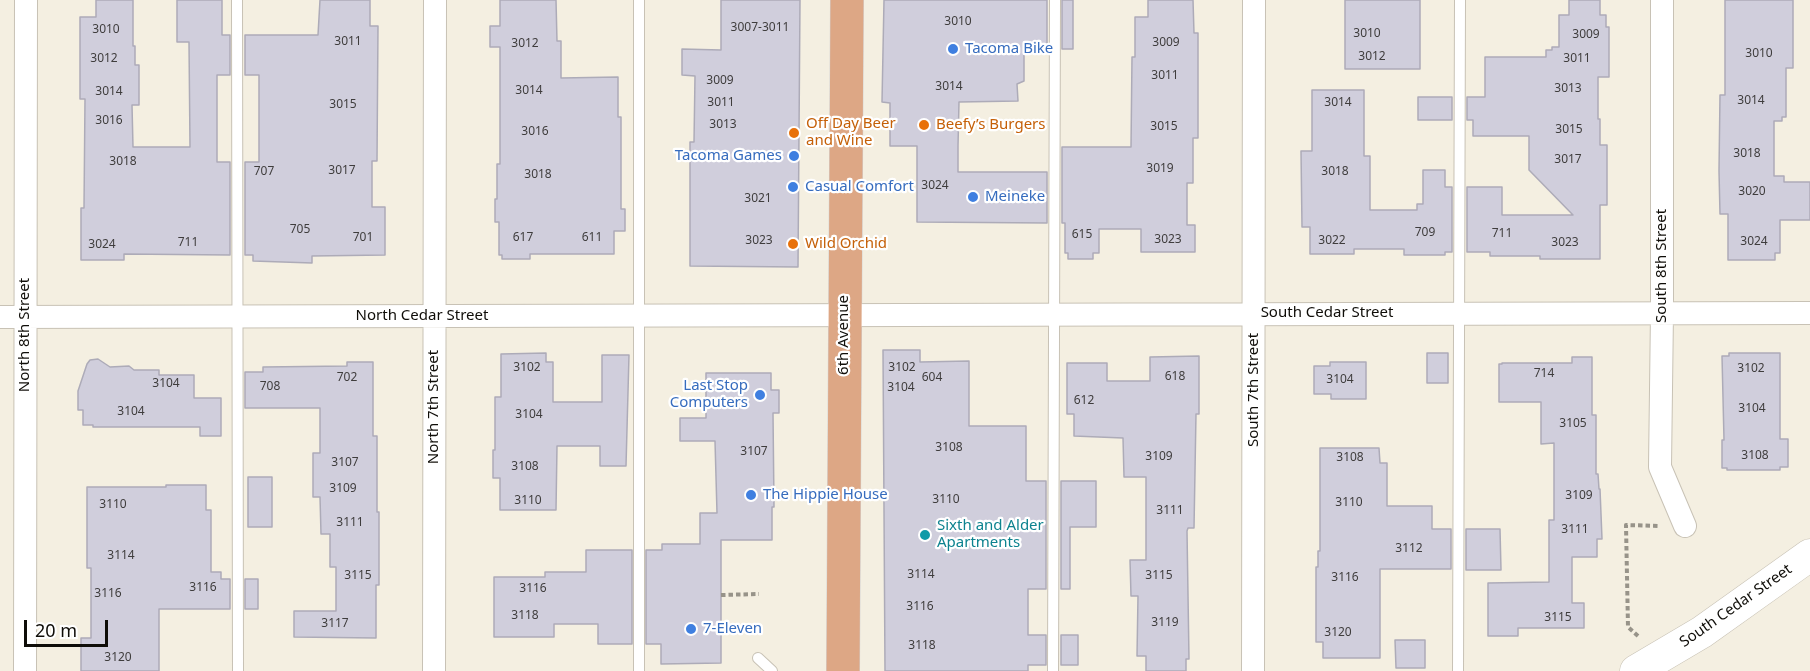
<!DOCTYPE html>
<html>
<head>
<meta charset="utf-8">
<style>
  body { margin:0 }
  #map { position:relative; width:1810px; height:671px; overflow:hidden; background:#f4efe1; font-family:"Noto Sans",sans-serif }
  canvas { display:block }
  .scale { position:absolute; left:24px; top:620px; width:84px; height:27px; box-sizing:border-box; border:3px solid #0f0d08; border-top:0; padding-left:8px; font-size:18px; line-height:21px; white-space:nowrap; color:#0f0d08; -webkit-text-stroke:4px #fff; paint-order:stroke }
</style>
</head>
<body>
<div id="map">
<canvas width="1810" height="671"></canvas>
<div class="scale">20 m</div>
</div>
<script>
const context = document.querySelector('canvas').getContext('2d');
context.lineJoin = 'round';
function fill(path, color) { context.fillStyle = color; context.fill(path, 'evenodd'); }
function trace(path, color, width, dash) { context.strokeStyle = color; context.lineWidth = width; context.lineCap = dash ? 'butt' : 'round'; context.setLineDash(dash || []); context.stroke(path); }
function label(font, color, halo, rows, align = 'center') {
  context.font = font + ' "Noto Sans",sans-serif'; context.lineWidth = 4.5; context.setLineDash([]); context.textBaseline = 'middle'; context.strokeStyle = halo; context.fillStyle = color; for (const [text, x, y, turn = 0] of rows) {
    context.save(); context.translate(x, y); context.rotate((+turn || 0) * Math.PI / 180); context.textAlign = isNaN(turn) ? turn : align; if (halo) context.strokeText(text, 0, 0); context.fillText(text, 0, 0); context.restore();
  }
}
const building = new Path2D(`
  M96 0H133V46H135V65H139V105H132L133 147H190L189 42H177V0H222V35H230V75H217V162H230V255L124 254V260H81V208H84L85 99H80V17H96Z
  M320 0H370V26H378L377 161H372V207H385V255L312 256V263L253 261V255H245V162H259V75H245V35H318Z
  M500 0H556L557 41H561V78L618 77V117H621V209H625V231H614V254H530V259H502V255H499V222H495V199H497V164H500V47H490V26H500Z
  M721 0H800L798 267 690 266V142H694L695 76 682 75V49L721 50Z
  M884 0H1047V49H1024V81L1017 84 1018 101 959 102 958 146V172H1047V223L917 222V146H890V103L882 102Z
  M1062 0H1073V49H1062Z
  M1148 0H1193L1194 33H1198V138H1193V183H1187V225H1195V252H1141V229H1099V253H1093V259H1068V253H1065V223H1062V147H1131L1132 57H1135V17H1148Z
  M1345 0H1420V69H1345Z
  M1569 0H1600V15H1606V27H1609V77H1598V119H1600V145H1607V205H1600V259H1540V256H1490V252H1467V187H1502V215H1573L1529 170V136H1473V120H1467V97H1485V57H1546V50H1552V47H1559V15H1569Z
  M1725 0H1793V68H1786V117H1782V121H1774V176H1784V182H1810V220H1780V253H1775V260H1728V214H1720L1719 171 1720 95H1725Z
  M1312 90H1364V156H1370V210H1417V204H1423V170H1445V187H1452V252H1445V255H1404V249H1354V254H1310V227H1302L1301 151H1312Z
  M1418 97H1452V120H1418Z
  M883 350H920V362L969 361V426H1026V481H1046V589H1028V635H1046V665H1028V671H885Z
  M546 353V362H553V402H602V355H629L626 466H600V446H557L556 510H500V478H493V450H495V397H501V354Z
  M1427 353H1448V383H1427Z
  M1729 353H1780V439H1788V467H1780V470H1727V468H1722V440H1724L1722 356H1729Z
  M1199 356V414H1196L1194 528H1188L1187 531 1189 659H1186V671H1146V656H1137L1138 596H1131L1130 560H1146V477H1124L1123 438 1074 436V414H1067V363H1107V381H1150V357Z
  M1572 357H1592V415H1596V474H1598L1599 489H1600L1602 539H1597V557H1572V603H1584V628H1518V636H1488V583L1549 582V520H1554V443L1541 444V402H1499V364H1502V363H1572Z
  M98 359 110 367 129 366 134 370H159V375H194V398H221V436H200V427H93V425H83V410H78V391L87 364 90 360Z
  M347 362H373V436H377V512H379V585H376V638L294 637V611H336V567H330V534H321L320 497H313V453H320V408H245V372H263V367L347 366Z
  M1330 362H1366V399H1331V394H1314V366H1330Z
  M706 373H771V390H779V413H773L774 507H772V540H721V663L661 664V644H646V550H662V544H700V513H717L715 441H680V418H706Z
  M1320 448H1379L1380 463H1387V506H1432V529H1451V569H1380V658H1323V642H1316V567H1318V551H1320Z
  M248 477H272V527H248Z
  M1061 481H1096V527H1070V589H1061Z
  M166 485H206V510H211V572H221V579H230V609H159V671H81V638H91V568H87V487H166Z
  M1466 529H1500L1501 570H1466Z
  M586 550H632V644H598V624H554V637H494V577H545V572H586Z
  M245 579H258V609H245Z
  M1061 635H1078V665H1061Z
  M1395 640H1425V668H1396Z`);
fill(building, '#d0cedc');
trace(building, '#adabb8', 1.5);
const service = new Path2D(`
  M237 0 238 671
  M639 0V671
  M758 658 772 671
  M1053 671 1055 0
  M1458 671 1460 0`);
const minor = new Path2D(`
  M1662 0V312L1660 467 1685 526
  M0 317 1810 313
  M25 671 26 0
  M434 671 435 0
  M1253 671 1254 0`);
const secondary = new Path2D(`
  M1636 671 1702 632 1810 555`);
const primary = new Path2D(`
  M843 671 847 0`);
trace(service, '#c8c2b5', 12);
trace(minor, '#c8c2b5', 24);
trace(secondary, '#c8c2b5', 33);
trace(primary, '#d4d3d3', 34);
trace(new Path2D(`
  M721 595 759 594
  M1638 636 1628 627 1626 525 1659 526`), '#979389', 4, [4.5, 3]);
trace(service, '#fff', 10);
trace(minor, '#fff', 22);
trace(secondary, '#fff', 32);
trace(primary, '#dda785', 33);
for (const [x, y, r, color] of [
  [953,49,6,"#3f7fe0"],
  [924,125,6,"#e8710a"],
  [794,133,6,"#e8710a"],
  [794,156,6,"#3f7fe0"],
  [793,187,6,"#3f7fe0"],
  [973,197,6,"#3f7fe0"],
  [793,244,6,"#e8710a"],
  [760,395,6,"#3f7fe0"],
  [751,495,6,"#3f7fe0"],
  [925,535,6,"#0f9aa8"],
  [691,629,6,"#3f7fe0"]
]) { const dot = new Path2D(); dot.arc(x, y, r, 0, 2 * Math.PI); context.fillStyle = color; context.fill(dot); trace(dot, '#fff', 2); }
label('12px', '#3f3d3d', null, [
  ["3010",958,22],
  ["3007-3011",760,28],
  ["3010",106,30],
  ["3010",1367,34],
  ["3009",1586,35],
  ["3011",348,42],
  ["3009",1166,43],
  ["3012",525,44],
  ["3010",1759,54],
  ["3012",1372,57],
  ["3012",104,59],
  ["3011",1577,59],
  ["3011",1165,76],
  ["3009",720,81],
  ["3014",949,87],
  ["3013",1568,89],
  ["3014",529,91],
  ["3014",109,92],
  ["3014",1751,101],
  ["3011",721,103],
  ["3014",1338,103],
  ["3015",343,105],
  ["3016",109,121],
  ["3013",723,125],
  ["3015",1164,127],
  ["3015",1569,130],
  ["3016",535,132],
  ["3018",1747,154],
  ["3017",1568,160],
  ["3018",123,162],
  ["3019",1160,169],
  ["3017",342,171],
  ["707",264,172],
  ["3018",1335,172],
  ["3018",538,175],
  ["3024",935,186],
  ["3020",1752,192],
  ["3021",758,199],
  ["705",300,230],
  ["709",1425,233],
  ["711",1502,234],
  ["615",1082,235],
  ["701",363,238],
  ["617",523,238],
  ["611",592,238],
  ["3023",1168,240],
  ["3023",759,241],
  ["3022",1332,241],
  ["3024",1754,242],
  ["711",188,243],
  ["3023",1565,243],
  ["3024",102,245],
  ["3102",527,368],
  ["3102",902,368],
  ["3102",1751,369],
  ["714",1544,374],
  ["618",1175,377],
  ["702",347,378],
  ["604",932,378],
  ["3104",1340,380],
  ["3104",166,384],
  ["708",270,387],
  ["3104",901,388],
  ["612",1084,401],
  ["3104",1752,409],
  ["3104",131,412],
  ["3104",529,415],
  ["3105",1573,424],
  ["3108",949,448],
  ["3107",754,452],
  ["3108",1755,456],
  ["3109",1159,457],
  ["3108",1350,458],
  ["3107",345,463],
  ["3108",525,467],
  ["3109",343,489],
  ["3109",1579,496],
  ["3110",946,500],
  ["3110",528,501],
  ["3110",1349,503],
  ["3110",113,505],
  ["3111",1170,511],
  ["3111",350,523],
  ["3111",1575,530],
  ["3112",1409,549],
  ["3114",121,556],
  ["3114",921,575],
  ["3115",358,576],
  ["3115",1159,576],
  ["3116",1345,578],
  ["3116",203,588],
  ["3116",533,589],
  ["3116",108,594],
  ["3116",920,607],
  ["3118",525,616],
  ["3115",1558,618],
  ["3119",1165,623],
  ["3117",335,624],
  ["3120",1338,633],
  ["3118",922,646],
  ["3120",118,658]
]);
label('15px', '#366cbe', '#fff', [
  ["Tacoma Bike",965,49],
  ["Tacoma Games",782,156,"right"],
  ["Casual Comfort",805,187],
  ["Meineke",985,197],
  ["Last Stop",748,386,"right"],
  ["Computers",748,403,"right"],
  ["The Hippie House",763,495],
  ["7-Eleven",703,629]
], 'left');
label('15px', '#c56008', '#fff', [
  ["Off Day Beer",806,124],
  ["and Wine",806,141],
  ["Beefy’s Burgers",936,125],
  ["Wild Orchid",805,244]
], 'left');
label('15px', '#0f0d08', '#fff', [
  ["South 8th Street",1662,266,-90],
  ["South Cedar Street",1327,313],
  ["North Cedar Street",422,316],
  ["North 8th Street",25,335,-90],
  ["6th Avenue",844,335,-90],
  ["South 7th Street",1254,390,-90],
  ["North 7th Street",434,407,-90],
  ["South Cedar Street",1736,606,-35]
]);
label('15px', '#0d838f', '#fff', [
  ["Sixth and Alder",937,526],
  ["Apartments",937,543]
], 'left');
</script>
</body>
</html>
